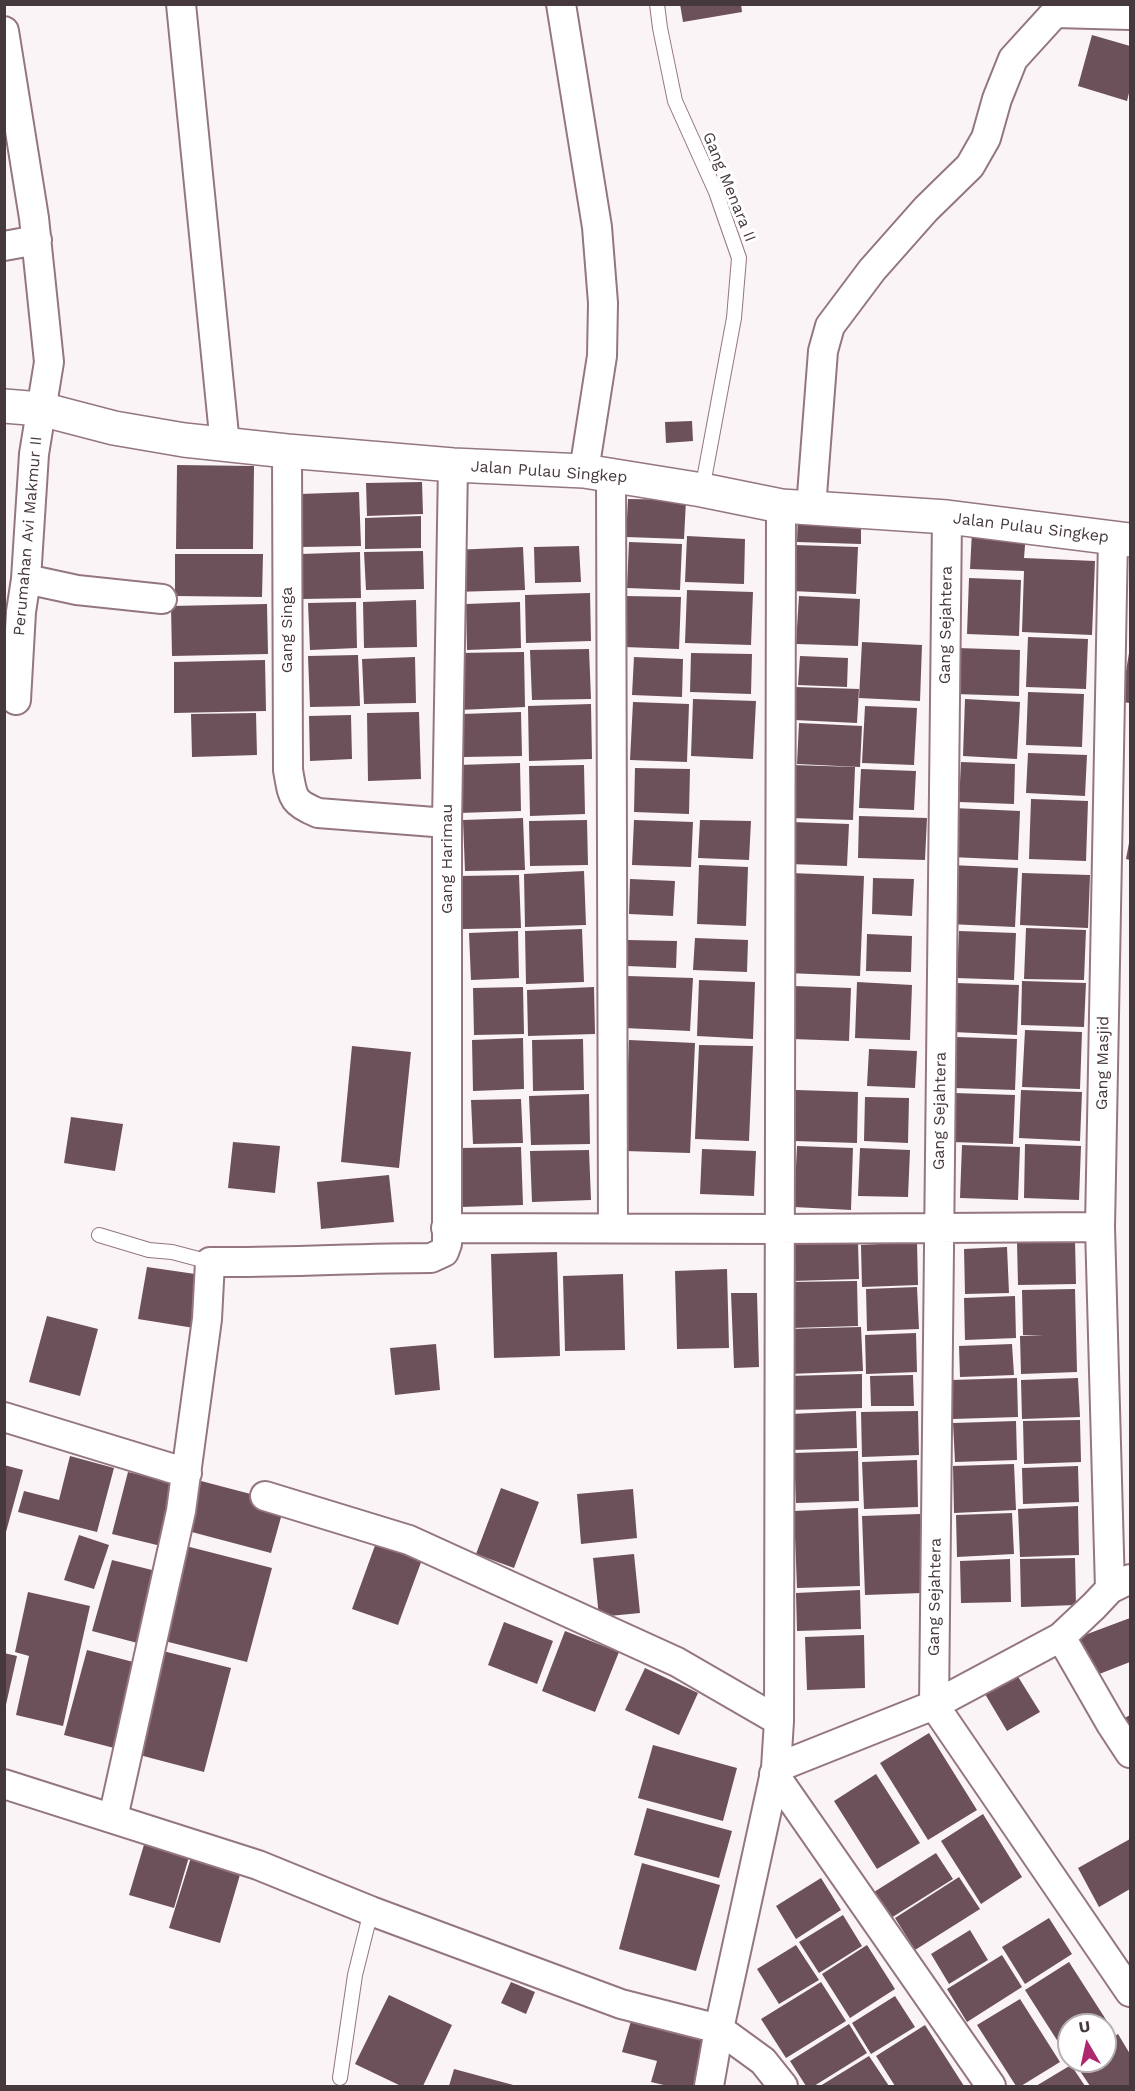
<!DOCTYPE html>
<html>
<head>
<meta charset="utf-8">
<style>
  body { margin:0 }
  #map { position:relative; width:1135px; height:2091px; overflow:hidden; background:#fbf4f6; font-family:"Work Sans",sans-serif }
  canvas { display:block }
  .frame { position:absolute; inset:0; border:6px solid #46393e; pointer-events:none }
  .north { position:absolute; left:1057px; top:2013px; width:60px; height:60px; box-sizing:border-box; background:#fff; border:2px solid #b5b0b2; border-radius:50%; rotate:351deg; font-size:16px; font-weight:700; line-height:24px; text-align:center; color:#46393e }
  .north::after { content:''; display:block; margin:auto; width:21px; height:27px; background:#ae286e; clip-path:polygon(50% 0,100% 100%,50% 72%,0 100%) }
</style>
</head>
<body>
<div id="map">
<canvas width="1135" height="2091"></canvas>
<div class="frame"></div>
<div class="north">U</div>
</div>
<script>
const context = document.querySelector('canvas').getContext('2d');
context.lineJoin = 'round';
function fill(path, color) { context.fillStyle = color; context.fill(path, 'evenodd'); }
function trace(path, color, width, dash) { context.strokeStyle = color; context.lineWidth = width; context.lineCap = dash ? 'butt' : 'round'; context.setLineDash(dash || []); context.stroke(path); }
function label(font, color, halo, rows, align = 'center') {
  context.font = font + ' "Work Sans",sans-serif'; context.lineWidth = 6; context.setLineDash([]); context.textBaseline = 'middle'; context.strokeStyle = halo; context.fillStyle = color; for (const [text, x, y, turn = 0] of rows) {
    context.save(); context.translate(x, y); context.rotate((+turn || 0) * Math.PI / 180); context.textAlign = isNaN(turn) ? turn : align; if (halo) context.strokeText(text, 0, 0); context.fillText(text, 0, 0); context.restore();
  }
}
fill(new Path2D(`
  M680 4H741L742 12 683 22Z
  M1092 35 1130 46V89L1127 101 1078 86Z
  M692 421 693 441 666 443 665 422Z
  M177 465 254 466 253 549H176Z
  M422 482 423 514 367 516 366 483Z
  M359 492 361 546 301 547 300 494Z
  M628 499 686 500 684 539 626 537Z
  M798 511 861 514V544L797 542Z
  M421 516V548L365 549V518Z
  M972 531 1026 533 1024 558 1095 561 1092 635 1022 632 1024 571 970 569Z
  M687 536 745 539 744 584 685 582Z
  M629 542 682 544 680 590 627 588Z
  M794 545 858 547 856 594 792 591Z
  M579 546 581 582 535 583 534 547Z
  M523 547 525 590 453 592 452 550Z
  M423 551 424 589 366 590 364 552Z
  M360 552 361 598 302 599 301 554Z
  M175 554H263L262 597 175 596Z
  M969 578 1021 580 1019 636 967 634Z
  M687 590 753 592 751 645 685 643Z
  M590 593 591 641 526 643 525 595Z
  M626 596 681 597 679 649 624 647Z
  M799 596 860 599 858 646 796 644Z
  M416 600 417 647 364 648 363 602Z
  M356 602 357 648 310 650 308 603Z
  M520 602 521 648 467 650 466 604Z
  M267 604 268 654 172 656 171 606Z
  M1028 637 1088 639 1086 689 1026 687Z
  M862 642 922 645 920 701 859 698Z
  M957 648 1020 650 1019 696 955 694Z
  M589 649 591 699 532 700 530 650Z
  M524 652 525 707 459 710 457 653Z
  M691 653 752 654 751 694 690 692Z
  M1129 653 1130 654V703L1121 702Z
  M358 655 360 706 310 707 308 656Z
  M800 656 848 658 847 687 798 685Z
  M415 657 416 703 364 704 362 659Z
  M634 657 683 659 682 697 632 695Z
  M265 660 266 711 174 713V662Z
  M795 687 859 689 857 723 794 720Z
  M1028 692 1084 694 1082 747 1026 745Z
  M693 699 756 701 753 759 691 756Z
  M965 699 1020 702 1017 759 963 756Z
  M633 702 689 704 687 762 630 760Z
  M591 704 592 759 529 761 528 706Z
  M865 706 917 708 914 765 862 763Z
  M419 712 421 779 368 781 367 713Z
  M521 712 522 756 464 757 462 714Z
  M256 713 257 755 192 757 191 714Z
  M351 715 352 759 310 761 309 716Z
  M799 723 862 726 860 767 797 764Z
  M1028 753 1087 755 1085 796 1026 793Z
  M961 762 1015 764 1014 804 959 802Z
  M520 763 521 811 458 813V765Z
  M584 765 585 814 530 816 529 766Z
  M792 765 855 767 853 820 790 818Z
  M635 768 690 769 689 814 634 812Z
  M861 769 916 771 914 810 859 808Z
  M1031 799 1088 801 1086 861 1029 859Z
  M953 808 1020 811 1018 860 951 857Z
  M859 816 927 818 925 860 858 858Z
  M523 818 525 870 465 871 463 820Z
  M587 820 588 865 530 866 529 821Z
  M634 820 693 822 691 867 632 865Z
  M700 820 751 821 749 860 698 858Z
  M791 822 849 824 847 866 789 864Z
  M1129 843H1130V860L1126 859Z
  M699 865 748 867 746 926 697 924Z
  M950 865 1018 868 1015 927 948 924Z
  M584 871 586 925 525 927 524 874Z
  M791 873 864 876 860 976 787 973Z
  M1022 873 1090 875 1088 928 1020 925Z
  M519 875 521 928 462 929 460 876Z
  M873 878 914 879 912 916 872 914Z
  M630 879 675 881 673 916 629 914Z
  M1026 928 1086 930 1084 980 1024 979Z
  M582 929 584 982 526 984 525 931Z
  M518 931 519 978 471 980 469 933Z
  M959 931 1016 933 1014 980 957 978Z
  M867 934 912 936 911 972 866 971Z
  M695 938 748 940 747 972 693 970Z
  M628 940 677 941 676 968 627 966Z
  M627 976 693 978 690 1031 624 1028Z
  M699 980 755 982 753 1039 697 1036Z
  M1022 981 1086 983 1084 1027 1021 1025Z
  M857 982 912 985 910 1040 855 1038Z
  M955 983 1019 985 1017 1035 953 1032Z
  M794 986 851 988 849 1041 792 1039Z
  M523 987 524 1034 474 1035 473 988Z
  M594 987 595 1034 528 1036 527 990Z
  M1025 1030 1082 1032 1080 1089 1022 1087Z
  M956 1037 1017 1039 1015 1090 954 1088Z
  M523 1038 524 1089 473 1091 472 1040Z
  M583 1039 584 1090 533 1091 532 1040Z
  M629 1040 695 1043 690 1153 625 1151Z
  M699 1045 753 1046 749 1141 695 1139Z
  M352 1046 411 1052 399 1168 341 1162Z
  M869 1049 917 1051 915 1088 867 1086Z
  M796 1090 858 1092 857 1143 794 1141Z
  M1021 1090 1082 1092 1080 1141 1019 1138Z
  M954 1093 1015 1095 1013 1144 952 1142Z
  M589 1094 590 1144 531 1145 529 1096Z
  M865 1097 909 1098 908 1143 864 1141Z
  M521 1099 523 1143 473 1144 471 1100Z
  M71 1117 123 1124 115 1171 64 1163Z
  M233 1142 280 1146 275 1193 228 1188Z
  M1025 1144 1081 1146 1079 1200 1024 1198Z
  M962 1145 1020 1147 1018 1200 960 1198Z
  M797 1146 853 1148 851 1210 794 1207Z
  M521 1147 523 1205 461 1207 460 1148Z
  M860 1148 910 1150 908 1197 858 1196Z
  M702 1149 756 1151 754 1196 700 1194Z
  M589 1150 591 1200 532 1202 530 1151Z
  M389 1175 394 1222 321 1229 317 1182Z
  M1075 1240 1076 1284 1018 1285 1017 1242Z
  M858 1242 859 1279 792 1281 791 1244Z
  M917 1242 918 1285 862 1287 861 1245Z
  M1007 1247 1009 1293 965 1294 964 1249Z
  M557 1252 560 1356 494 1358 491 1254Z
  M147 1267 202 1275 194 1328 138 1319Z
  M727 1269 729 1348 677 1349 675 1271Z
  M623 1274 625 1350 565 1351 563 1276Z
  M857 1281 858 1326 792 1328 791 1282Z
  M917 1287 919 1329 867 1331 866 1289Z
  M1075 1289 1077 1372 1021 1374 1020 1336 1044 1335H1023L1022 1290Z
  M731 1293H757L759 1367 734 1368Z
  M1015 1296 1016 1338 965 1340 964 1298Z
  M47 1316 98 1329 80 1396 29 1382Z
  M861 1327 863 1371 789 1374 788 1329Z
  M916 1333 917 1372 866 1374 865 1335Z
  M436 1344 440 1390 395 1395 390 1348Z
  M1012 1344 1014 1375 960 1377 959 1346Z
  M862 1374V1408L789 1410 788 1376Z
  M913 1375 914 1406H871L870 1376Z
  M1017 1378 1018 1417 953 1419 952 1380Z
  M1078 1378 1080 1417 1022 1419 1021 1380Z
  M856 1411 857 1448 792 1450 791 1414Z
  M918 1411 919 1455 862 1457 861 1412Z
  M1080 1420 1081 1462 1024 1464 1023 1421Z
  M1016 1421 1017 1460 955 1462 953 1423Z
  M858 1451 859 1501 796 1503 794 1453Z
  M70 1456 114 1468 97 1532 18 1512 24 1491 59 1500Z
  M917 1460 918 1507 864 1509 862 1462Z
  M1014 1464 1016 1510 954 1513 953 1466Z
  M4 1465 23 1470 6 1532H4Z
  M1078 1466 1079 1502 1023 1504 1022 1468Z
  M128 1472 176 1483 161 1546 112 1534Z
  M201 1481 285 1503 271 1553 188 1531Z
  M501 1488 539 1502 514 1568 476 1554Z
  M633 1489 637 1538 581 1544 577 1494Z
  M1078 1506 1079 1555 1020 1557 1018 1509Z
  M858 1508 860 1586 797 1588 794 1511Z
  M1012 1513 1014 1554 957 1557 956 1515Z
  M920 1514 922 1593 865 1595 862 1516Z
  M79 1535 109 1545 94 1589 64 1580Z
  M377 1540 423 1557 398 1625 352 1609Z
  M178 1544 272 1568 247 1662 153 1638Z
  M634 1554 640 1613 599 1617 593 1558Z
  M1075 1558 1076 1605 1021 1607 1020 1559Z
  M1010 1559 1011 1602 961 1603 960 1561Z
  M112 1560 164 1573 145 1645 92 1631Z
  M860 1590 861 1629 797 1631 796 1593Z
  M28 1592 90 1606 63 1726 16 1715 29 1656 15 1652Z
  M1130 1618V1662L1089 1678 1074 1639Z
  M504 1622 553 1641 537 1684 488 1665Z
  M565 1631 619 1652 595 1712 542 1691Z
  M864 1635 865 1688 807 1690 805 1637Z
  M87 1650 141 1664 118 1749 64 1735Z
  M159 1650 231 1668 204 1772 132 1753Z
  M4 1653 17 1656 5 1709H4Z
  M645 1668 698 1693 679 1735 625 1710Z
  M1017 1675 1040 1712 1007 1731 985 1694Z
  M1130 1715V1737L1121 1720Z
  M929 1733 977 1810 928 1840 880 1763Z
  M653 1745 737 1768 723 1821 638 1798Z
  M876 1774 920 1843 877 1869 834 1801Z
  M647 1808 732 1831 719 1878 634 1855Z
  M983 1814 1022 1877 981 1904 941 1841Z
  M146 1838 191 1850 174 1908 129 1895Z
  M1130 1839V1889L1099 1907 1078 1868Z
  M936 1853 953 1879 891 1918 874 1892Z
  M192 1854 242 1868 220 1943 169 1928Z
  M642 1863 720 1885 696 1971 619 1949Z
  M959 1877 980 1909 915 1950 895 1918Z
  M821 1878 841 1910 796 1939 776 1906Z
  M843 1915 862 1946 819 1973 799 1942Z
  M1049 1918 1072 1954 1025 1984 1002 1947Z
  M970 1930 988 1960 949 1984 931 1954Z
  M796 1945 819 1980 779 2004 757 1969Z
  M867 1945 895 1989 850 2018 822 1974Z
  M1002 1955 1022 1987 967 2022 947 1989Z
  M1069 1962 1112 2029 1105 2034V2025H1069V2059L1025 1990Z
  M511 1982 535 1992 526 2014 501 2003Z
  M821 1982 846 2021 786 2058 761 2019Z
  M389 1995 452 2025 423 2086H401L355 2064Z
  M895 1996 915 2027 871 2054 852 2023Z
  M1020 1999 1060 2062 1021 2086H1016L977 2025Z
  M631 2021 712 2043 700 2086H668L651 2082 657 2061 622 2052Z
  M849 2024 867 2053 814 2086H806L790 2061Z
  M925 2025 964 2086H895L876 2056Z
  M1118 2034 1130 2054V2086H1090L1074 2062 1105 2061V2042Z
  M869 2056 889 2086H820Z
  M1071 2065 1085 2086H1036Z
  M454 2069 517 2086H449Z`), '#6c505a');
const lane = new Path2D(`
  M657 4 660 28 675 101 716 192 739 258 734 318 702 490
  M99 1235 149 1250 172 1252 210 1262
  M340 2078 355 1975 371 1911`);
const street = new Path2D(`
  M181 4 225 445
  M561 4 597 227 603 303 602 356 584 471
  M1055 13 1130 15
  M4 31 34 218 49 362 34 454 26 579 21 612 16 700
  M4 246 37 240
  M287 451 288 770C293 797 291 802 318 813L447 823
  M611 474 613 1228
  M811 508 823 351 830 326 872 270 926 209 970 166 986 138 997 99 1013 59 1063 4
  M947 517 934 1705 1130 1992
  M26 579 77 590 162 599
  M446 1228 778 1229 1100 1227
  M4 1417 187 1473
  M265 1496 409 1540 677 1662 779 1721
  M1110 1589 1100 1227 1113 538
  M1061 1637 1111 1724 1130 1753
  M776 1768 934 1705 1061 1637 1094 1606 1110 1589 1130 1579
  M774 1774 991 2086
  M4 1784 258 1865 371 1911 621 2004 719 2029 763 2061 783 2086
  M113 1818 181 1511 207 1319 210 1262C284 1263 357 1258 431 1258L444 1252 447 1244V823L453 465
  M709 2086 719 2029 776 1768 779 1721 781 506`);
const secondary = new Path2D(`
  M4 406 41 409 114 428 184 440 287 451 453 465 584 471 702 490 781 506 947 517 1130 540`);
trace(lane, '#947682', 16);
trace(street, '#947682', 32);
trace(secondary, '#947682', 36);
trace(lane, '#fff', 14);
trace(street, '#fff', 28);
trace(secondary, '#fff', 33);
label('16px', '#46393e', '#fff', [
  ["Gang Menara II",729,187,68],
  ["Jalan Pulau Singkep",549,472,4],
  ["Jalan Pulau Singkep",1031,528,7],
  ["Perumahan Avi Makmur II",28,536,-85],
  ["Gang Sejahtera",946,625,-89],
  ["Gang Singa",287,630,-90],
  ["Gang Harimau",447,859,-90],
  ["Gang Masjid",1103,1063,-89],
  ["Gang Sejahtera",940,1111,-89],
  ["Gang Sejahtera",935,1597,-89]
]);
</script>
</body>
</html>
